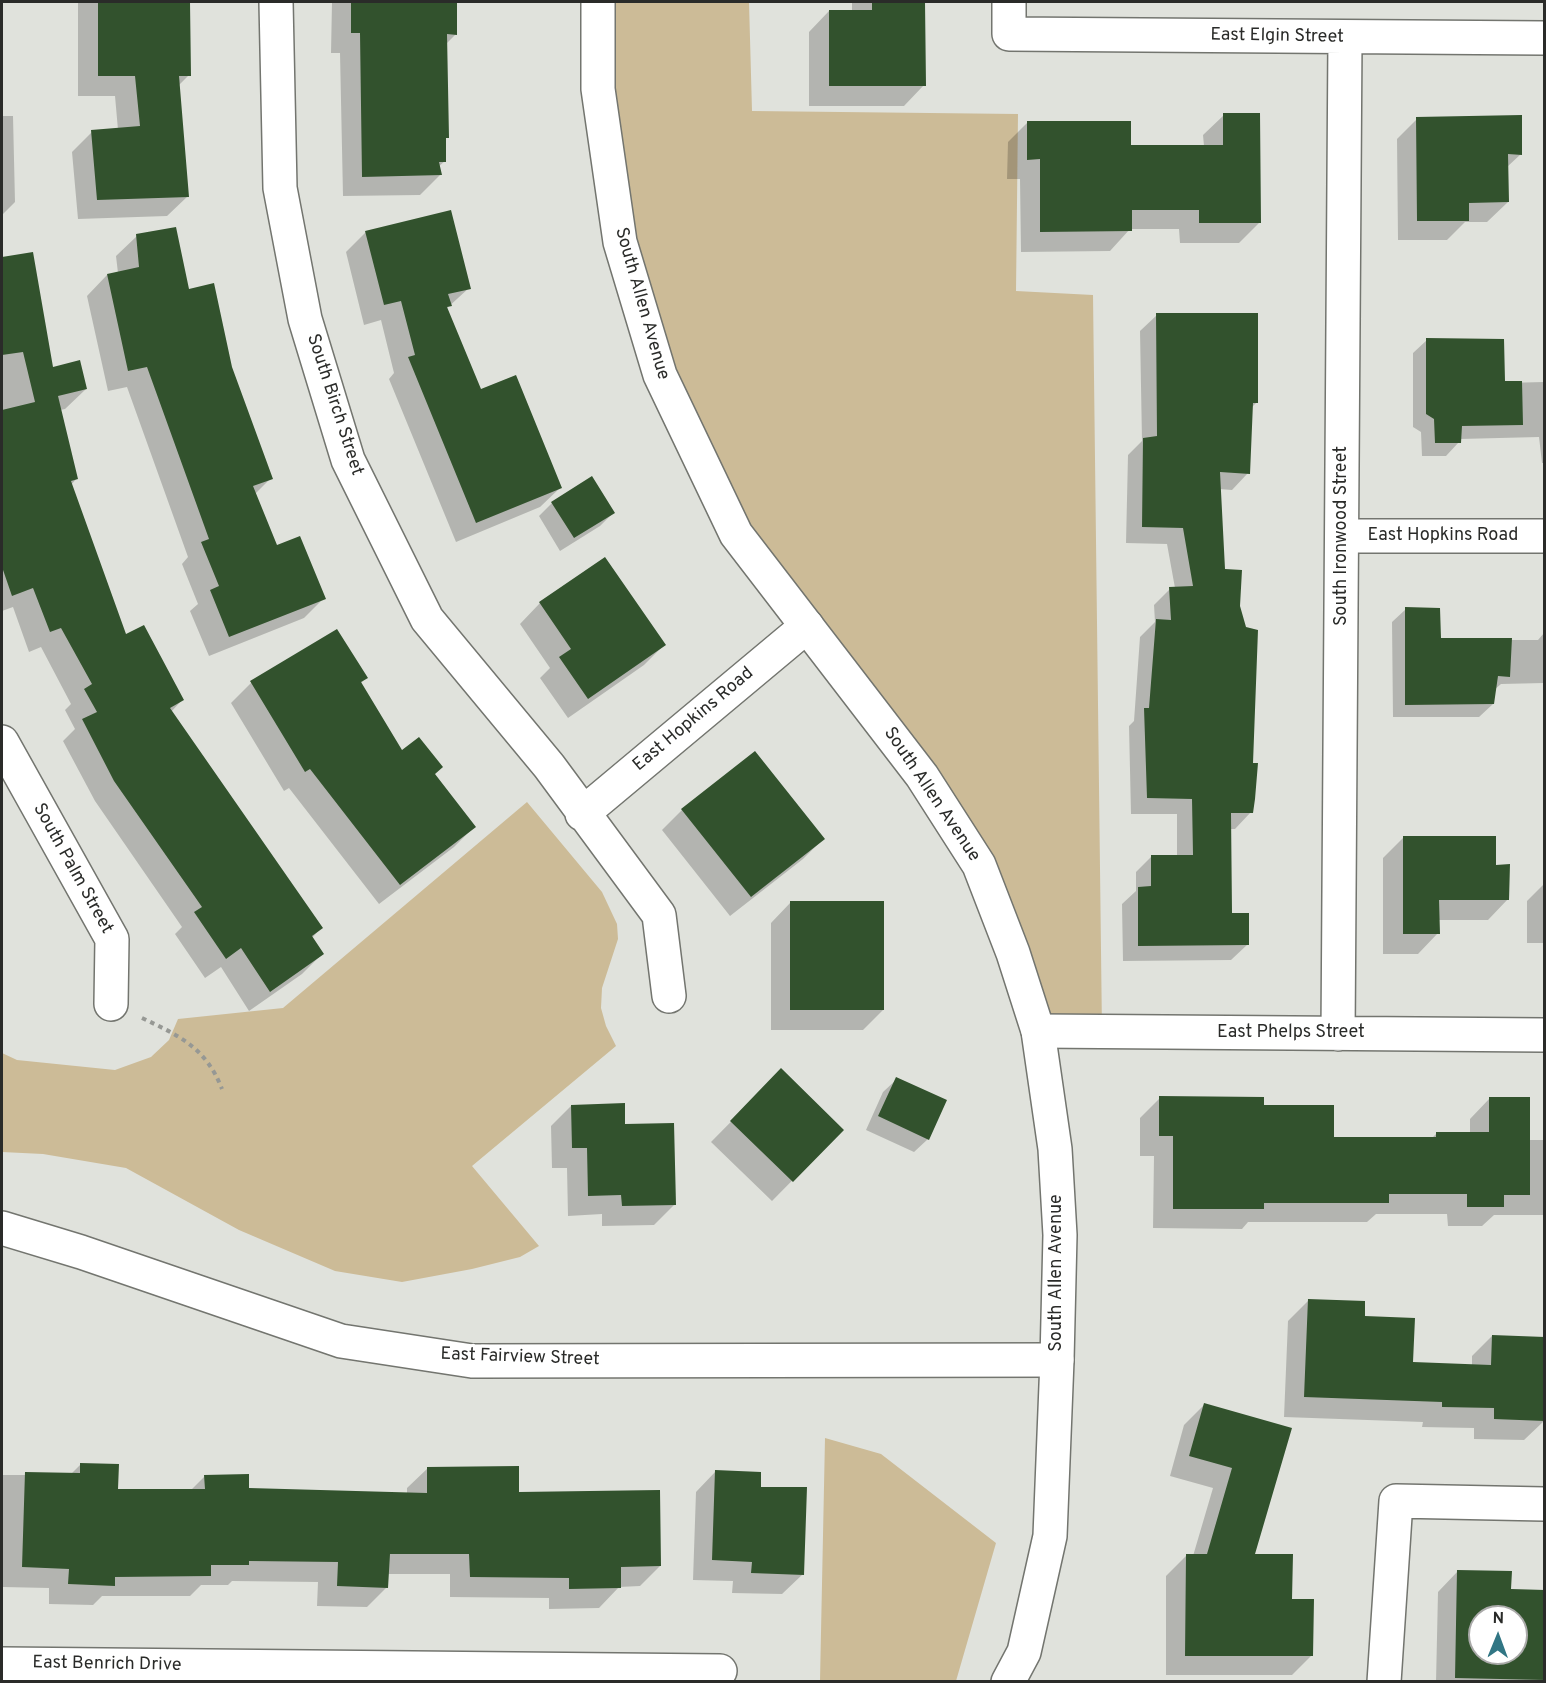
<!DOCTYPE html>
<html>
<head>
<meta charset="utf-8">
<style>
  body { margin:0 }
  #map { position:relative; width:1546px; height:1683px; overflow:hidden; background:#e0e2dc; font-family:Overpass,sans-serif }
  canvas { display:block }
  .frame { position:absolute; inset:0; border:3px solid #2a2b29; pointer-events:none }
  .north { position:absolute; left:1468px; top:1605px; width:60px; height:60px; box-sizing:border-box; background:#fff; border:2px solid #aaaaa9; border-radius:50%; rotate:1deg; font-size:16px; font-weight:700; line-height:24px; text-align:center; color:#2a2b29 }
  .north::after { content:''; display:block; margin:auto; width:21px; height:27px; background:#317684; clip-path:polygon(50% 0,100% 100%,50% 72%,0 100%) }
</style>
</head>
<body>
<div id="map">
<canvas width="1546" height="1683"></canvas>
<div class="frame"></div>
<div class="north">N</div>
</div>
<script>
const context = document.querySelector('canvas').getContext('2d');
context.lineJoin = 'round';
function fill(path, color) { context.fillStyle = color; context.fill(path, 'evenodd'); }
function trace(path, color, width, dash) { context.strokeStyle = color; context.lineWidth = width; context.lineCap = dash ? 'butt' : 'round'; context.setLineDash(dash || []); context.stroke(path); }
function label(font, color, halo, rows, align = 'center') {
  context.font = font + ' Overpass,sans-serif'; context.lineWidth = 6; context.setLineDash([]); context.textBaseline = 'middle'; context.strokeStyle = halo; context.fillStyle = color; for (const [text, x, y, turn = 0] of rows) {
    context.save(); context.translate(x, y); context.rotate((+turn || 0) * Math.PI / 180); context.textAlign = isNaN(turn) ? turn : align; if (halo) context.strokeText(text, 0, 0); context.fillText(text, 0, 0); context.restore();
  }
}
fill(new Path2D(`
  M598 2H749L752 111 1018 114 1016 291 1093 295 1102 1032 1038 1031 979 865 736 534 660 375 598 89Z
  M527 802 602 892 617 924 618 939 602 988 601 1008 606 1026 616 1046 472 1166 539 1246 520 1257 472 1269 402 1282 335 1271 239 1230 126 1168 43 1154 2 1152V1053L17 1060 115 1070 151 1057 169 1040 178 1019 283 1008Z
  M825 1438 881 1454 996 1543 956 1681H820Z`), '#ccbb97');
fill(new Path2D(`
  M78 2H189V75L178 86 188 196 167 216 78 219 72 152 92 132 118 130 115 96H78Z
  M332 2H456V34L446 44 447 137 444 140 445 161 438 167 440 175 420 195 343 196 340 53H331Z
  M852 2H924V85L904 106H809V32L829 11H852Z
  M1224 115 1259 223 1239 243H1180L1179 229H1130L1110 251 1021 252 1020 179H1007L1008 142 1028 122 1130 147 1204 146 1203 135Z
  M2 116H13L15 202 2 215Z
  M1417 119 1521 154 1507 167 1508 202 1487 222H1465L1447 240H1398L1397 139Z
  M366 232 469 288 446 309 480 391 561 487 540 507 456 542 389 379 394 373 381 320 364 325 346 252Z
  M137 236 188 291 230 368 271 478 255 494 276 547 324 598 304 618 209 656 190 611 198 604 182 564 188 557 127 387 108 391 87 296 107 275 118 273 116 256Z
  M31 254 52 368 86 389 65 409 60 410 77 478 71 485 125 636 182 700 171 712 321 928 312 938 322 954 302 974 249 1011 221 967 205 978 175 934 182 927 95 801 63 741 75 729 65 710 71 704 41 647 29 652 13 607 2 611V259Z
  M1157 315 1257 402 1251 408 1248 473 1232 490 1219 489 1224 570 1239 607 1251 812 1235 829H1230L1231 915 1248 944 1231 960 1123 961 1122 904 1136 891V872L1152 856H1177V814H1131L1129 726 1134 721 1140 637 1155 622 1154 605 1170 589 1175 588 1167 544 1126 543 1128 455 1142 441 1140 331Z
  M1427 340 1504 383 1544 382V463H1542L1539 437 1460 439 1459 442 1446 456H1422L1421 432 1413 427V353Z
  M552 503 614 512 600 526 560 551 539 516Z
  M540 603 664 645 644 665 568 718 540 678 550 668 520 624Z
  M1406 609 1440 640H1538L1544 633V683L1501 684 1494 690 1493 704 1479 717H1393L1392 622Z
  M337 631 366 678 360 684 402 752 434 775 474 827 454 847 379 904 289 788 284 791 231 703 251 683Z
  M682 810 823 839 803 859 730 916 662 830Z
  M1404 837 1494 866 1508 899 1488 920H1438V933L1418 954H1383V858Z
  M1544 857V943H1527V901L1543 885V859Z
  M791 902 883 1010 863 1030H771V923Z
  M781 1071 842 1130 772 1201 711 1142Z
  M897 1079 928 1139 914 1152 866 1130 883 1092Z
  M1160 1098 1263 1106 1333 1138H1432L1437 1133H1470V1119L1490 1098 1528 1140H1544V1215H1494L1482 1226H1448L1447 1214H1376L1367 1222H1248L1242 1229 1153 1228 1154 1156H1140V1118Z
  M571 1106 624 1126 675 1204 654 1225 602 1226V1214L568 1216 567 1168H552L551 1126Z
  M1308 1301 1363 1317 1411 1364 1472 1366V1356L1492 1336 1544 1338V1421L1524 1440 1474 1439V1428L1422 1427 1423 1422 1284 1417 1288 1321Z
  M1204 1405 1290 1429 1253 1556 1291 1600 1312 1655 1292 1675H1166V1576L1186 1556H1193L1213 1488 1170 1476 1184 1425Z
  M81 1464 117 1491 191 1490 205 1476 247 1489 407 1494V1488L428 1468 517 1494 660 1566 640 1586 619 1587 599 1608 549 1609V1598L450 1597V1574H387V1587L367 1607 317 1606 318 1582 232 1581 228 1585H201L190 1596H102L93 1605 49 1604V1588L3 1587 2 1475H70Z
  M716 1471 759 1488 803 1574 782 1594 732 1593 733 1581 693 1580 696 1492Z
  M1458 1571 1510 1591H1544V1682H1436L1438 1592ZM1480 1617H1516V1653H1480Z`), '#0003');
fill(new Path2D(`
  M98 2H190L191 76H179L189 197 97 200 91 130 140 126 135 76H98Z
  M351 2H457V35L447 34 449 138H446V162H439L442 175 362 177 360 33H351Z
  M872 2H925L926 86H829V10H872Z
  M1223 113H1260L1261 223H1199V210H1132V231L1040 232V159L1027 160V121H1131V145H1223Z
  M1522 115V155L1508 154 1509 202 1469 203V221H1417L1416 117Z
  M451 210 471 289 448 294 452 306 447 307 481 389 516 375 562 488 476 523 408 357 415 355 401 301 384 305 365 231Z
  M176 227 189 289 214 283 232 367 273 479 253 486 277 545 300 536 326 599 229 637 210 590 219 586 201 542 209 539 147 367 128 371 107 274 139 267 136 234Z
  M33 252 53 367 80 360 87 389 58 396 78 479 71 481 126 634 144 625 184 700 170 708 323 928 312 936 324 954 270 992 241 948 226 959 194 912 202 907 114 781 82 719 97 712 84 689 92 684 61 628 50 632 33 588 12 596 2 567V410L35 402 23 352 2 355V257Z
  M1156 313H1258V403H1253L1250 474 1220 472 1225 569 1242 570 1240 606 1246 627 1258 630 1253 763H1258L1255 799 1253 813H1231L1232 913H1249V945L1138 946V887L1151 886V855H1193L1192 799 1147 798 1144 708H1149L1156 619 1171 620 1169 587 1193 586 1183 528 1142 527 1143 438 1157 436Z
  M1426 338 1504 339 1505 381H1522L1523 425 1462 426 1461 443H1435L1434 419 1426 414Z
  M592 476 615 513 574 538 551 502Z
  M605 557 666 645 588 699 559 657 571 649 539 602Z
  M1405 607 1440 608 1441 638H1512L1510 677 1498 676 1494 704 1405 705Z
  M337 629 368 678 361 682 402 750 419 737 443 767 435 774 476 827 400 885 310 769 305 772 250 681Z
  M755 751 825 839 751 897 681 809Z
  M1403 836H1496V865L1510 864 1509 900H1439L1440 934H1403Z
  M790 901H884V1010H790Z
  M781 1068 844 1130 793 1182 730 1121Z
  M896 1077 947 1100 929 1140 878 1116Z
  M1159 1096 1264 1097V1105H1334V1137H1436V1132H1489V1097H1530V1195H1504V1207H1467V1194H1389V1203H1264V1209H1173V1136H1159Z
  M625 1103V1124L674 1123 676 1205 622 1206 621 1195 588 1196 587 1148H572L571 1105Z
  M1308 1299 1365 1301V1316L1415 1318 1413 1362 1491 1365 1492 1335 1545 1337V1421L1494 1419V1408L1442 1407V1402L1304 1397Z
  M1204 1403 1292 1428 1255 1554H1293L1292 1599H1314L1313 1656H1185L1186 1554H1207L1232 1468 1189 1456Z
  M80 1463 119 1464 118 1489H205L204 1475 249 1474V1488L427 1493V1467L519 1466V1492L660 1490 661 1566 621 1567V1588L569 1589V1578L470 1577 469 1554H390L388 1588 337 1586 338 1562 249 1561V1565H211V1576L115 1577V1586L68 1584 69 1569 22 1567 25 1472 80 1473Z
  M715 1470 761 1472V1487H807L804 1575 751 1573 752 1562 712 1560Z
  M1457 1570 1512 1571 1511 1589 1545 1590V1680L1455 1678ZM1480 1617H1516V1653H1480Z`), '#32522d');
const minor = new Path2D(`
  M276 2 280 188 305 319 348 460 427 619 549 766 659 915 669 996
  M1009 2V34L1544 38
  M1342 536H1544
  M2 742 112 939 111 1004
  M582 814 807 626
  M1038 1031 1544 1035
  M1338 1034 1345 38
  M2 1228 81 1252 341 1341 472 1361 1057 1360
  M2 1664 720 1671
  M1384 1682 1396 1501 1544 1504`);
const tertiary = new Path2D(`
  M598 2V89L620 242 660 375 736 534 922 776 979 865 1013 953 1038 1031 1055 1149 1060 1235 1057 1360 1050 1536 1024 1652 1008 1682`);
trace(minor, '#73756f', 36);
trace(tertiary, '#73756f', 36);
trace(new Path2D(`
  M142 1018C180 1036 206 1048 222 1089`), '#969894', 4, [4.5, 4.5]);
trace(minor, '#fff', 33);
trace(tertiary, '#fff', 33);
label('18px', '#2a2b29', '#fff', [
  ["East Elgin Street",1277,37,1],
  ["South Allen Avenue",641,304,74],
  ["South Birch Street",334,405,72],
  ["South Ironwood Street",1342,536,-90],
  ["East Hopkins Road",1443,536],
  ["East Hopkins Road",694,720,-40],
  ["South Allen Avenue",931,795,56],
  ["South Palm Street",72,869,61],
  ["East Phelps Street",1291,1033],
  ["South Allen Avenue",1057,1273,-90],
  ["East Fairview Street",520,1358,2],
  ["East Benrich Drive",107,1665,1]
]);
</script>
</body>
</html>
